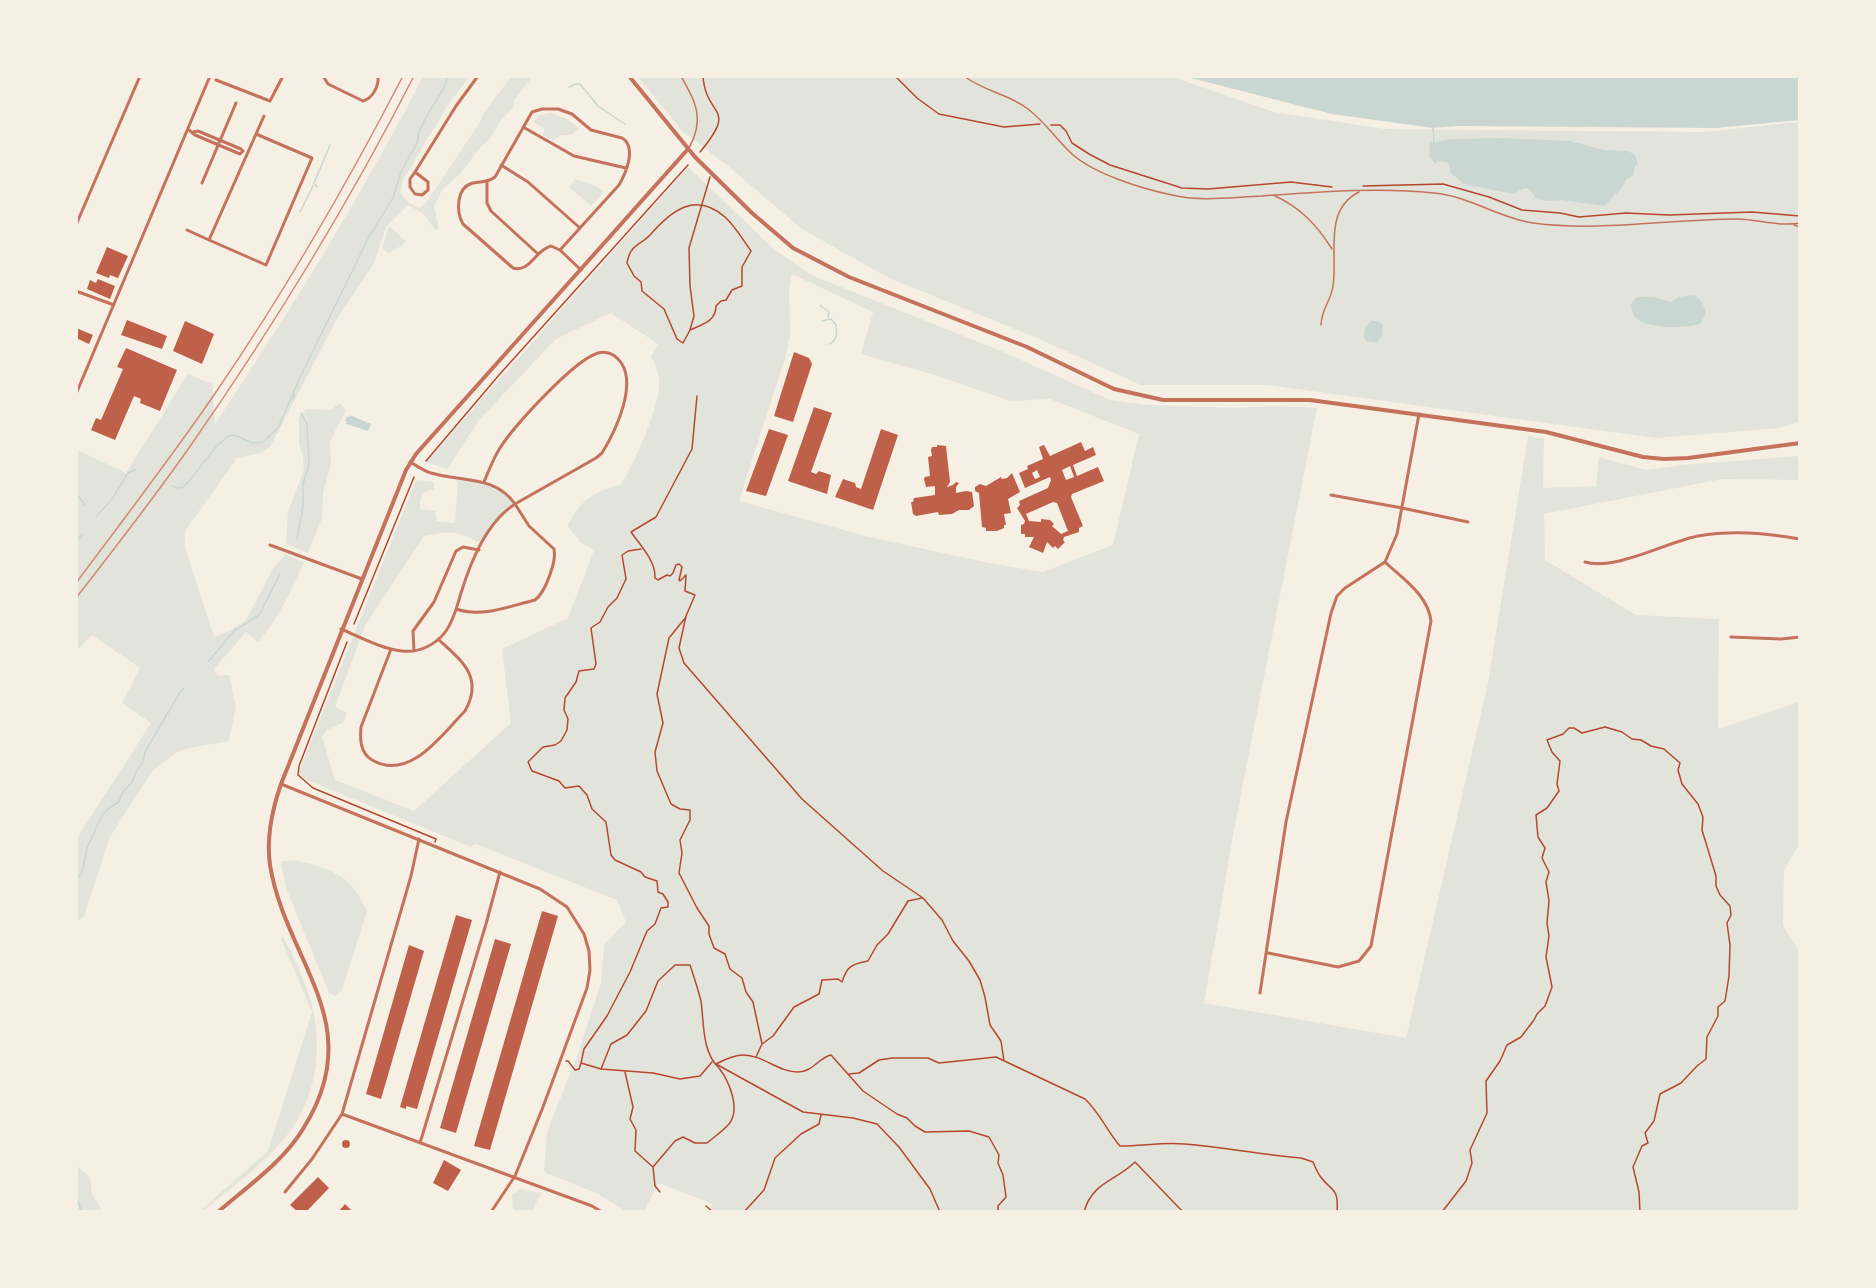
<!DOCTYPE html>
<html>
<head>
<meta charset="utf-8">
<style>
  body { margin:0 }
  #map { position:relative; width:1876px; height:1288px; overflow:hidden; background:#f6efe4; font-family:"Work Sans",sans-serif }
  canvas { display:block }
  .frame { position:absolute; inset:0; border:78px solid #f6efe4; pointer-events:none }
</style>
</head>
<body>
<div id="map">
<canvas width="1876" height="1288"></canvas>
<div class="frame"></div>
</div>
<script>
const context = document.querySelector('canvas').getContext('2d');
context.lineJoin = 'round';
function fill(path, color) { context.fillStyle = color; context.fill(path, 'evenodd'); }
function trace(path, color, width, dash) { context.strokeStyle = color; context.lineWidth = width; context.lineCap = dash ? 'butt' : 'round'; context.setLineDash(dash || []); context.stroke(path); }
fill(new Path2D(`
  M423 77H469L448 105 403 180 400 193 409 203 419 208 426 203 482 119V115L511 77H532L514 101V106L499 123 491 138 477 151 462 172 442 190 434 207 439 229 435 230 424 214 408 205 386 227 374 263 337 319 270 447 260 453 237 458 185 531V547L214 637 229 631 246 620 272 570 285 554 304 562C292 590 278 619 258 642L246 632 214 669 218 676 229 675 236 707 229 741 189 748 177 752 153 770 110 837 84 916 77 921V838L151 723 122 703 140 668 92 635 77 650V450L126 473 188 374 212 384 215 424C290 311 361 197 423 77Z
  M638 77H1173L1274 112 1385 129 1704 132 1799 122V422L1779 428 1656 438 1267 385H1141L1037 338 889 278 802 229 728 166 683 132Z
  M550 113 567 119 579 128 571 135H561L554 141 542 135 545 129 533 122 540 115Z
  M688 167 775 250 811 275 1001 351 1110 400 1149 405 1234 408 1275 406 1317 408 1236 819 1204 1003 1406 1038 1488 683 1528 436 1544 439 1543 488 1596 486 1599 457 1646 470 1682 465 1799 456V480L1722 479 1544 514 1545 560 1636 615 1719 619 1718 729 1799 702V844L1784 871 1783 925 1799 952 1800 1202 1798 1211 707 1212 713 1204 659 1183 644 1211H626L596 1193 546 1173 544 1170 547 1132 579 1051 601 983 604 945 626 922 617 900 476 844 471 847 297 776 416 480 434 482V489L424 492 420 500V509L435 511 437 521 455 523 458 478C484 482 497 483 515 504L501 515 482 544C457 531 452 530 424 536L365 626 335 707 347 713 343 723 327 730 322 737 335 780 414 811 511 723 502 649 568 618 594 550 580 542 568 526C576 503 598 489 620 485 634 467 662 401 659 379 658 371 655 364 651 357L658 344 611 313 556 339 479 420 447 469 426 462ZM792 274 873 312 861 354 935 375 1010 401 1050 399 1139 434 1113 545 1043 572 989 563 869 537 739 501 786 355 790 335 789 290Z
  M575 179 596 186 604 192 591 206 569 187Z
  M389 226 406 241C401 247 395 249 389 254L382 248Z
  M340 403 346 410 330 441 331 464 323 492 322 518 308 553 286 544 288 512 304 470 303 457 299 444V417L306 409 331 410Z
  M292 860C314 864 342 871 355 890 360 896 363 904 367 911L342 990 336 996 329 993 286 888 281 862Z
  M282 937C291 947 302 976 307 990 325 1039 319 1097 285 1138 262 1166 230 1188 203 1211H200L268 1151 312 1012 281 939Z
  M77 1166 90 1177 92 1194 102 1211H77Z
  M521 1189 542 1193 535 1204 534 1211H513L512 1195Z`), '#e2e4dc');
fill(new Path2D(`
  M1187 77H1799V120L1716 128 1460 126 1433 128 1332 114Z
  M1504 138 1570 141 1604 150 1628 151 1635 155 1638 165H1635L1633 176 1626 180 1622 188 1604 206 1562 200 1548 201 1536 199 1531 190 1525 188 1513 194 1464 184 1451 173 1448 162 1438 161 1435 164 1429 155 1430 143 1451 139Z
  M1695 295 1702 302 1706 313 1700 324C1684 328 1647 330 1635 317 1632 314 1632 308 1631 304L1637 297H1653L1671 302 1679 297Z
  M1371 321H1378L1383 325 1382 336 1376 342 1366 341 1364 337 1365 327Z
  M350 415 371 424 368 431 346 424 347 422 345 421 347 416 350 417Z`), '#c9d6d2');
trace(new Path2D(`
  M569 87 575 84H580L598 106 625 124
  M1433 128 1434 143
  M317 187 314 183 330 145
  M300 212 313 186
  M820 305 829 312 828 317
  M822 321 831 319 836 325C837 333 837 341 829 344
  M293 400 294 392
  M172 486 178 488 183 487 189 481 216 447 228 436 234 435 253 443 263 442 278 428 301 375 370 235 393 198 401 172 417 143 419 132 425 119 446 84 447 76
  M76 493 85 505
  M96 517 112 499 128 473 135 470
  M297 539 303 507V484L309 464 307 424 301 413
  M76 541 82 535
  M208 662 234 631 259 615 280 574
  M76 878 82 873 87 848 102 815 109 808 119 802 122 793 132 782 137 770 143 762 145 752 180 692 184 688
  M76 1196 82 1212`), '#c9d6d2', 1.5);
fill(new Path2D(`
  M107 247 128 256 118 278 110 275 109 278 96 273Z
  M98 279 115 286 110 299 87 289 90 280 96 283Z
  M127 320 167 336 162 349 121 335Z
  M185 321 214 334 202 364 173 351Z
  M76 328 93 335 89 344 76 338Z
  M126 348 177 370 160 411 140 403 141 399 134 396 115 440 91 430 96 418 101 420 123 369 117 367Z
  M794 352 809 358 812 364 793 422 774 416Z
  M814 407 832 413 811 472 816 474 819 471 831 475 827 494 788 481Z
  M769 429 788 435 766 496 746 491Z
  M881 429 898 435 873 510 835 497 843 479 855 483 856 487 861 489Z
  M1081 442 1085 451 1093 447 1096 455 1073 465 1077 476 1098 467 1104 481 1072 494 1071 497 1083 526 1079 528V532L1064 537 1063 540 1065 542 1058 549 1055 546 1053 548 1047 542 1043 553 1029 547 1034 537H1025V534H1021V525L1024 524 1025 521 1017 508 1020 505 1019 501 1048 488 1051 480 1050 477 1025 488 1019 473 1028 469 1027 466 1043 459 1039 447 1044 445 1050 456ZM1070 466 1074 477 1066 480 1062 470ZM1037 470 1040 477 1035 479 1032 473ZM1053 502 1057 503 1068 531 1061 534 1052 526 1054 524 1050 520 1041 519V522L1029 521 1026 514Z
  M937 445 946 446 950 482 947 487 953 485 956 482 959 483 956 487V493L966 491 972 492 974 506 969 510H959L952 514 939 515 938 512 916 516 913 514 911 502H913L914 498 935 495V486L926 487 924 479 925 477 930 476 928 457 932 456 931 450 932 447H937Z
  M1012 473 1020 492 1008 499 1011 513 1004 514 1006 525H1004V528L997 531H986V528L982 527 979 493 975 491V487L980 484 986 486 1001 477 1002 479 1007 478Z
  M542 911 558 916 490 1150 474 1146Z
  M456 915 472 920 417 1109 406 1106V1109L400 1107Z
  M495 939 511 944 456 1133 440 1128Z
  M409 945 424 951 381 1099 366 1094Z
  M342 1144a4 4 0 1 1 8 0a4 4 0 1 1-8 0Z
  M444 1160 461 1170 448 1191 433 1183Z
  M318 1177 329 1188 306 1212H298L290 1205Z
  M345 1204 353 1212H338Z`), '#bf614a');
trace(new Path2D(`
  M895 76 917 98 939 114 1004 127 1040 124
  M1051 125H1060L1066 131 1072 143 1089 154 1110 165 1182 188 1208 189 1291 182 1332 187
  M700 152C739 105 706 119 703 76
  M1363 186 1443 184 1489 197 1522 210 1560 213 1579 217 1626 213 1669 215 1752 212 1800 216
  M690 330C703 324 716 321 716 306L721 301 726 300 732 290 742 286V267L751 251C743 240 735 226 725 217 695 191 671 211 650 235 645 241 636 244 632 250 629 253 628 259 627 263L634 276 641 282 642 291 664 309 677 339 683 343 690 330 694 316 690 286 689 248 710 177
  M697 396 692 449 656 517 631 532C640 545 656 561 655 578L658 580 667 575 670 576 673 573 676 565 679 564 682 567 679 580 680 581 686 575 685 591 695 595 686 616 679 648 684 663 802 799 883 871 923 898 942 920 953 941 969 961 980 980 985 997 990 1025 1001 1041 1004 1061
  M426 461 499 375 688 165
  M686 617 669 638 657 694 663 723 655 752 657 771 671 804 680 809 690 810V820L680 840 682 853 679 873 697 908 709 926V934L714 948 725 954 730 969 742 978 746 992 753 1002 762 1044 756 1057
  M354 624 414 477
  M347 642 299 766 298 775 313 788 436 839 435 842
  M762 1044 773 1036 794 1007 819 994 822 980 838 979 842 982C847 966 852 964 868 961L877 945 888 934 908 901 922 898
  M566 1061H568L575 1070 579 1069 581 1063 601 1069 653 1073 680 1079 700 1076 712 1062
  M581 1063 584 1049 607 1016 630 972 647 931 655 924 661 908 668 907V902L663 894 658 892 657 881 645 877 641 872 615 860 611 855 606 822 592 809 587 795 579 786 565 788 559 781 532 771 528 762 543 747 555 745 561 741 567 730 568 719 564 710 565 698 576 682 579 671 594 669 596 664 591 628 600 622 608 607 617 598 626 579 622 555 628 551 641 549
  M716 1064C724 1060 733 1055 743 1055 763 1055 778 1072 798 1072 813 1072 818 1058 831 1055L863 1091 897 1114 907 1118 915 1126 925 1132 969 1131 989 1137 999 1155 998 1163 1003 1175 1006 1197 998 1206V1212
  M716 1064 803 1112 853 1118 877 1124 899 1147 930 1189 940 1212
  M601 1069 611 1044 627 1035 646 1011 658 981 675 965H690C694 977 698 989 701 1001 704 1023 702 1051 718 1067
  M625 1072 633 1107 630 1119 636 1130 635 1151 653 1167 655 1186 660 1192
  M849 1074 859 1073 879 1060 892 1058H928L939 1063 996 1057 1085 1099C1100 1113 1107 1131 1120 1146 1143 1146 1162 1142 1185 1144 1224 1147 1262 1155 1301 1158L1313 1162C1315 1166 1317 1172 1320 1176 1331 1192 1339 1186 1337 1212
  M653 1167 675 1141 683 1137 695 1143H707C714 1137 723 1131 729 1124 741 1109 729 1081 719 1068
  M706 1206 713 1212
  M744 1212 764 1190 775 1158 801 1134 819 1124 821 1115
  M1084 1212C1092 1182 1116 1181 1135 1162L1183 1212
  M1442 1212 1466 1181 1472 1163 1470 1150 1487 1113 1486 1081 1500 1061 1507 1045 1521 1037 1534 1020 1537 1014 1545 1006 1552 987 1546 957 1549 936 1547 923 1549 901 1546 882 1549 872 1542 858 1545 848 1538 837 1536 815 1547 808 1559 791 1557 784 1560 761 1552 752 1547 740 1563 734 1569 728H1574L1582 733 1605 727 1622 732 1632 739 1641 740 1651 746 1664 749 1680 763 1678 770 1682 784 1698 804 1703 817 1702 830 1716 876V886L1720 895 1730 906 1731 915 1727 923 1730 945 1729 976 1725 1001 1718 1007V1016L1707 1037 1706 1059 1697 1066 1681 1083 1660 1094 1654 1121 1645 1133 1648 1143 1642 1146 1633 1167 1639 1192 1640 1212`), '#b5482f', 1.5);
trace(new Path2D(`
  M681 76C696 103 705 119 689 148
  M964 76C983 91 1009 94 1028 109 1045 122 1057 140 1072 154 1094 174 1143 189 1172 195 1201 202 1233 197 1262 196 1319 192 1378 187 1434 193 1469 196 1499 218 1533 223 1601 232 1669 219 1737 219 1757 219 1779 227 1800 223
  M1273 195C1300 207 1317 225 1332 249
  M1794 225 1800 227
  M1321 325C1322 306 1331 302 1333 286 1338 254 1323 210 1359 192`), '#c5725c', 1.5);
trace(new Path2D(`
  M323 76 328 84 363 101C373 98 379 86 378 76
  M216 80 270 101 283 76
  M523 127 574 156 626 168
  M189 130 195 135 240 154 243 151 241 149 198 131 193 132
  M501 165 528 182 580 228
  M415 172 428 182V190L422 195 415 194 410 187V179L415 172 456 106 478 76
  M487 182V203L491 211 538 254
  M202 183 236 103
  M76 225 140 76
  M187 230 209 240 264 116
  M209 240 266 265 312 158 256 134
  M560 250 619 185C626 173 637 147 622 138L591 130 572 114 558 109H542L532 112 495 177C487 183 482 181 473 183 456 187 456 212 463 224L513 268C530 273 535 250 551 246L560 250 581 270
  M76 291 114 305
  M76 394 210 76
  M410 462C417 466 424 471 431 473 461 482 495 475 515 504L596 458 602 453C615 432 640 381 618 359 613 354 606 351 598 353 574 360 514 426 500 448 493 459 489 470 484 482
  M1331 495 1402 508 1468 522
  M270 545 362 579
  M1585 562C1615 571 1667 542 1698 536 1733 530 1765 533 1800 539
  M341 629C360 637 382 649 402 651 419 653 436 645 446 631 454 620 457 606 461 593 471 561 486 523 515 504L529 526 554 549C557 561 545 593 535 600 510 606 482 618 456 609
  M1731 637 1781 639 1800 637
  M391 649 361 727C360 739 360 753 372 760 410 782 442 734 465 711 484 677 462 661 438 639
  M414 651 413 631 434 602 456 551 463 547 479 550
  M281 784 540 889 567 907 584 934 589 951 590 970 587 988 543 1107 515 1176 491 1212
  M1268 953 1338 967 1359 961 1371 946 1431 621C1428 595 1403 579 1385 562
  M1260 993 1286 822 1331 613 1337 596 1345 588 1385 562 1397 534 1419 414
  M342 1114 592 1206 602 1212
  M420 1143 486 924 500 872
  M285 1192 312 1159 342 1114 411 876 419 839`), '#c5725c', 3);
trace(new Path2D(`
  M629 76 695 157 752 213 793 248 849 277 1027 347 1114 389 1163 400H1310L1546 432 1643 457 1664 459 1688 458 1800 443
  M218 1212C248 1186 283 1162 303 1129 370 1023 286 963 270 865 266 837 272 810 281 784L406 470 416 454 688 149`), '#c5725c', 4);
trace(new Path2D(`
  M76 583C123 520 170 459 214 395 284 293 346 186 403 76
  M76 598C115 548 154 498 191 445 273 327 348 205 414 76`), '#cf8b77', 1.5);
</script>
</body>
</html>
